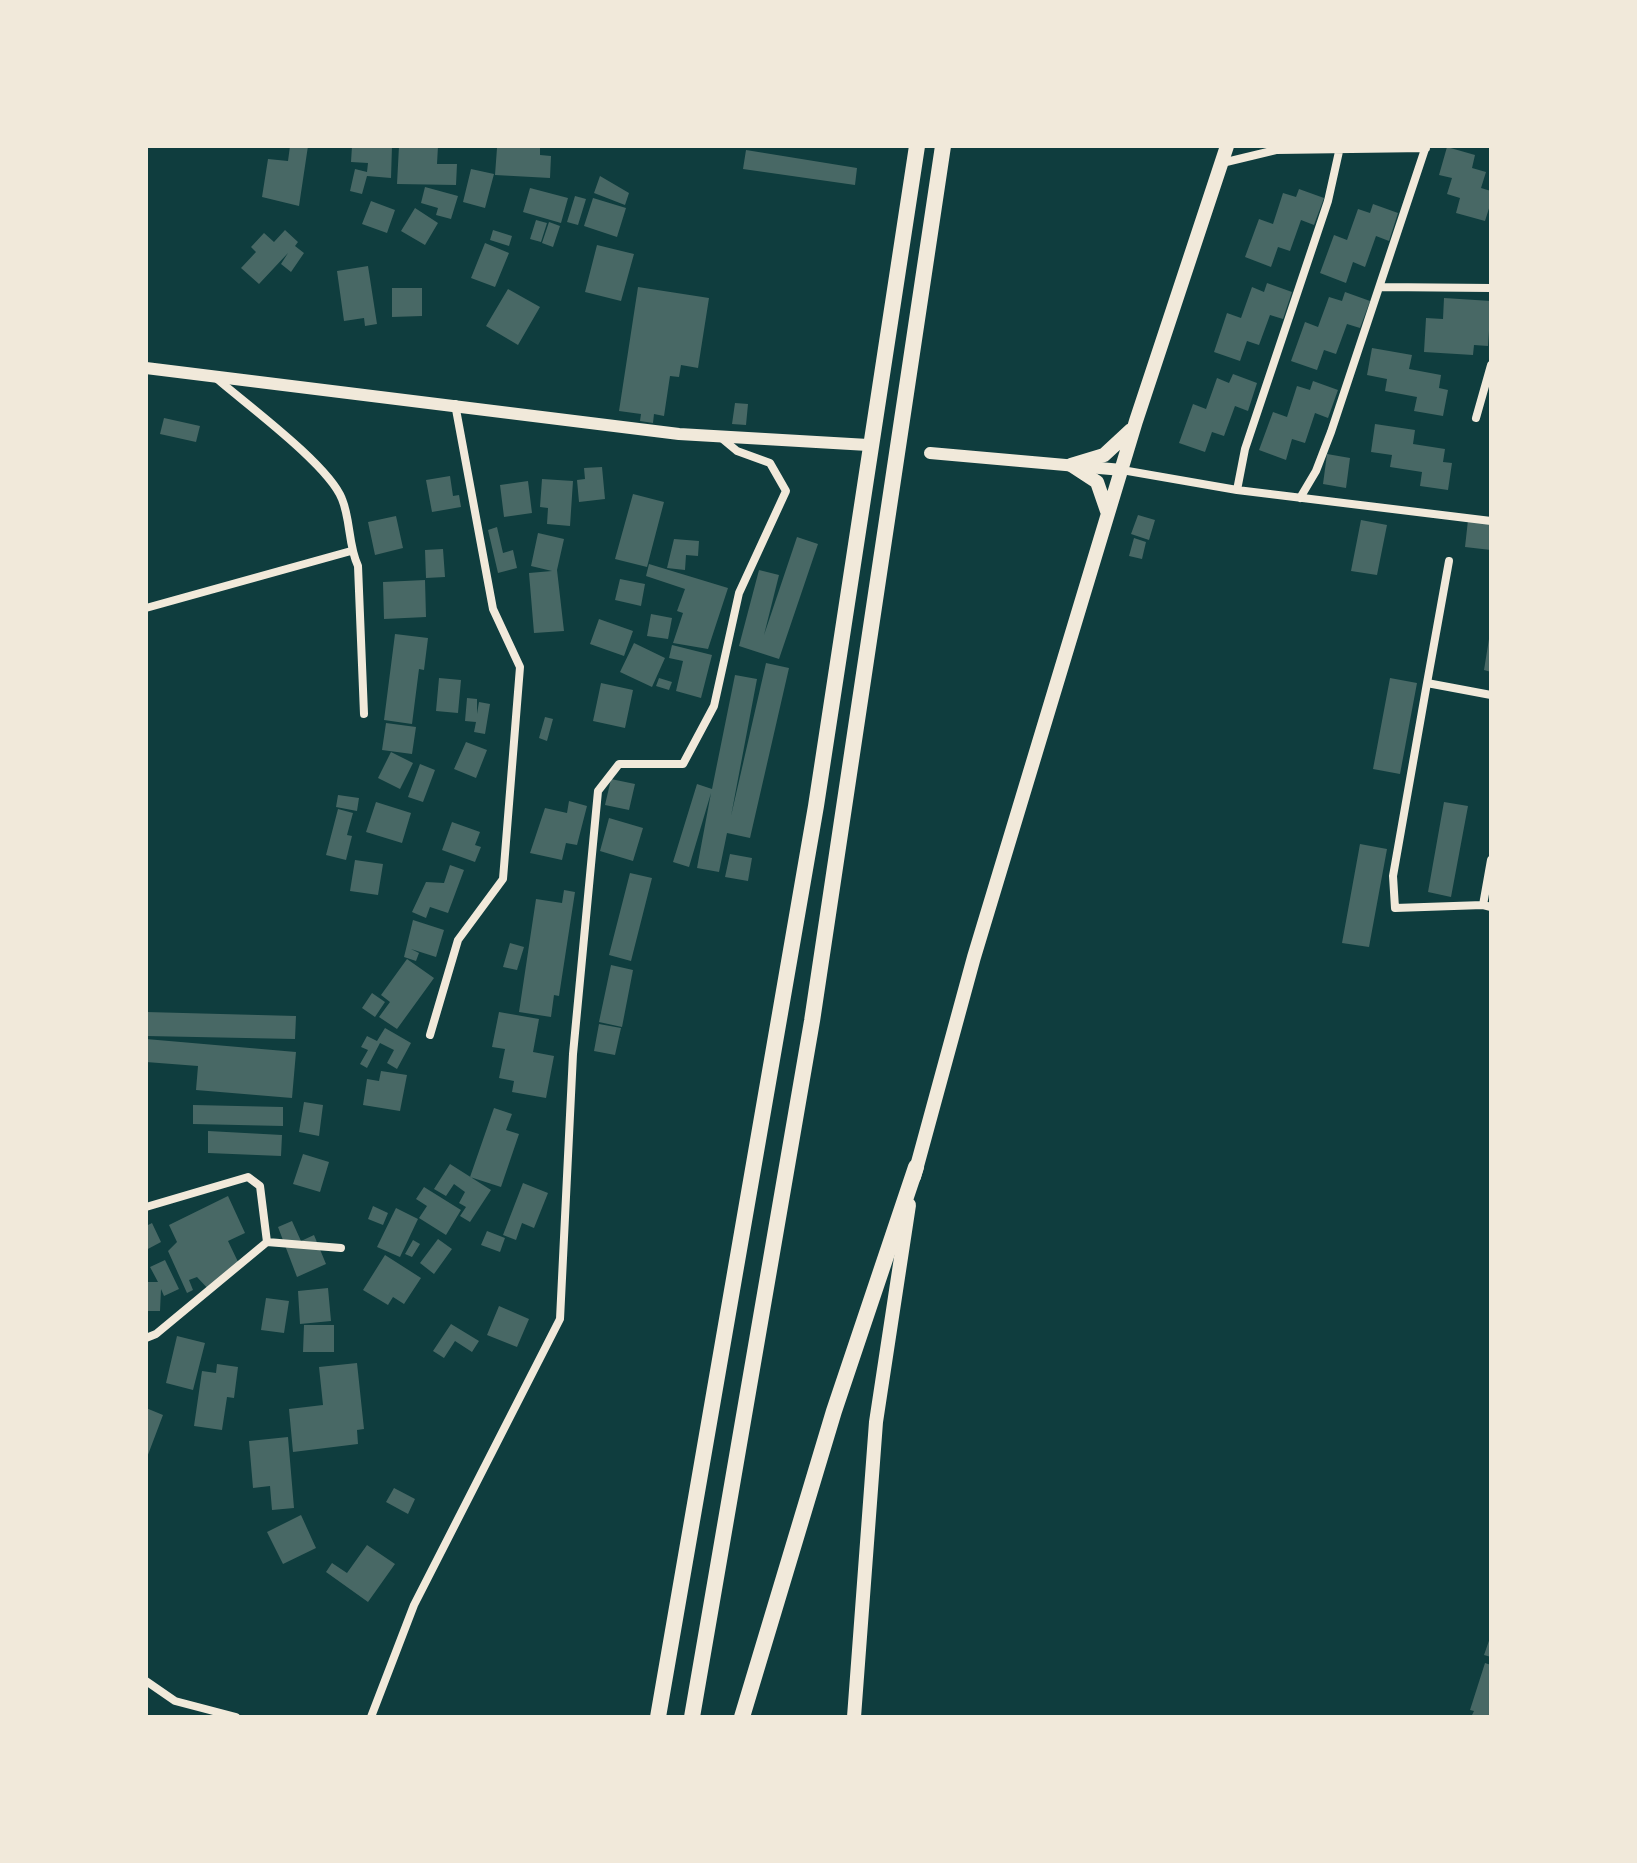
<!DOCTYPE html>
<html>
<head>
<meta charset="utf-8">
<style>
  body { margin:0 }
  #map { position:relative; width:1637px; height:1863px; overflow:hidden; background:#0f3d3e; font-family:"Noto Serif",serif }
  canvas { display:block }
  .frame { position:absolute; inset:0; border:148px solid #f1e9da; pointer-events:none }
</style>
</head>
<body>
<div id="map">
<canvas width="1637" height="1863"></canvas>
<div class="frame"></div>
</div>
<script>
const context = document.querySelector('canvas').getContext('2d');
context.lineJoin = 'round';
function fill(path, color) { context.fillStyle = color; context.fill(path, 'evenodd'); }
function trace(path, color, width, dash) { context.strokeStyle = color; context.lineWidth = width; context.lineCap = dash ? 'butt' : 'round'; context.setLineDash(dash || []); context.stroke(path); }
fill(new Path2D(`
  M290 146H308L299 206 262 197 268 159 288 161Z
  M352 146H392L391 178 367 176 362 194 350 191 355 169 367 172 368 163 351 162Z
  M399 146H438L437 164H457L456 185 397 184Z
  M500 146H540V155L551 156 550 178 495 175 497 148Z
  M1447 147 1475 155 1472 168 1486 172 1481 188 1491 191V202L1485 221 1456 213 1460 198 1447 194 1452 178 1439 175Z
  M746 150 857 168 855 185 743 169Z
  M471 169 494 174 485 208 463 202Z
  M600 176 629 193 625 205 594 193Z
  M425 187 458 196 451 219 436 215 438 208 421 203Z
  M530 188 568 198 561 223 523 212Z
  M1299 189 1324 198 1314 225 1301 220 1290 251 1278 247 1271 267 1245 257 1259 219 1273 224 1283 193 1296 197Z
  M575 196 586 199 578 225 567 222Z
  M593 198 626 208 617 237 584 226Z
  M371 201 395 210 387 233 362 224Z
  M1373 204 1398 213 1389 241 1376 236 1365 267 1353 262 1346 283 1320 273 1334 235 1347 240 1358 209 1370 213Z
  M415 208 438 223 425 245 401 231Z
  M536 220 547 223 541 242 530 239Z
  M549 222 560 226 553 247 542 243Z
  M285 230 298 242 295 246 304 253 291 272 281 264 288 253 259 284 241 268 256 252 251 247 264 233 274 242Z
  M493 230 512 236 509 246 490 240Z
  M485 243 509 253 495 287 471 278Z
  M597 245 634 254 621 301 585 292Z
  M368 266 377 324 365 326 364 318 344 321 337 271Z
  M1267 283 1292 292 1283 319 1270 315 1259 345 1247 341 1240 361 1214 352 1227 313 1241 318 1252 287 1264 292Z
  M638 287 709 298 698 368 681 365 679 377 670 376 664 416 654 414 653 423 640 421 641 414 619 411Z
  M392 288H422V316L392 317Z
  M508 289 540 307 518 345 486 326Z
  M1345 292 1370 301 1360 328 1347 324 1336 354 1324 350 1317 370 1291 361 1305 322 1318 327 1329 297 1342 301Z
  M1444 298 1491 301 1488 346 1474 345 1473 355 1424 352 1426 318 1443 319Z
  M1372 348 1412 355 1409 369 1441 375 1439 388 1448 390 1443 416 1414 411 1417 397 1385 391 1387 379 1367 375Z
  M1233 374 1257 383 1248 411 1235 406 1224 436 1212 432 1205 452 1179 443 1193 404 1206 409 1217 378 1229 383Z
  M1313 381 1338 390 1328 418 1315 413 1305 443 1292 439 1286 460 1259 450 1273 412 1287 417 1297 386 1310 390Z
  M735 403 748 404 746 425 732 424Z
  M164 418 200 426 196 442 160 434Z
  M1375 424 1415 430 1413 444 1445 449 1443 462 1452 463 1448 490 1420 486 1422 472 1390 467 1392 455 1371 452Z
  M1327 454 1350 458 1346 488 1323 484Z
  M602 467 605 499 579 502 577 480 585 479 584 468Z
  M450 476 453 496 459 495 461 507 432 512 426 480Z
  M542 479 573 481 570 526 547 524 548 508 540 507Z
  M528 481 532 513 504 517 500 485Z
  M633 494 664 502 647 567 615 559Z
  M1138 515 1155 520 1149 540 1131 534Z
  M396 516 403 548 375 555 368 522Z
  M1361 520 1387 525 1377 575 1351 571Z
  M1468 520 1491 523V550L1465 547Z
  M497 527 503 553 513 550 517 568 498 573 488 530Z
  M538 533 564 539 557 570 564 631 534 633 529 573 552 571 531 566Z
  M797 537 818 544 779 659 739 646 759 570 779 575 764 635Z
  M1134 538 1146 542 1142 559 1129 556Z
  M674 539 699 541 698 556 686 555 685 570 667 568Z
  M443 549 445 577 426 578 425 550Z
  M649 564 728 588 708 649 673 643 683 613 677 611 685 589 646 576Z
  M620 579 645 584 641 606 615 600Z
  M425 580 426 617 384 619 383 582Z
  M651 614 672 618 668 639 647 636Z
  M599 619 633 631 624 656 590 644Z
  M395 634 428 638 424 670 419 669 412 724 384 720Z
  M1489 639H1491V672L1484 670Z
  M634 643 665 658 652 687 620 672Z
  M672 645 712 655 701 698 676 691 683 661 669 658Z
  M766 663 789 668 750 838 727 833 719 872 697 868 711 793 689 867 673 862 697 784 712 789 735 675 757 679 731 816Z
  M439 678 461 680 458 713 436 711Z
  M659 678 672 682 669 690 656 686Z
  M1390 678 1417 683 1400 774 1373 769Z
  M601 683 633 690 625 728 593 721Z
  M467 698 477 699V714L479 702 490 704 485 734 474 732 476 722 465 721Z
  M545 717 553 719 547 741 539 738Z
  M386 723 416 727 412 754 382 750Z
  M466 742 487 750 476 778 454 769Z
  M391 752 413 763 400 789 378 778Z
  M420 764 435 770 423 802 408 797Z
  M611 779 635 784 629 810 605 805Z
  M338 795 359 798 357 811 336 807Z
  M569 801 587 806 577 845 566 843 562 860 530 853 545 808 567 813Z
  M376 802 411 813 402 843 366 832Z
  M1444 802 1468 806 1451 897 1428 892Z
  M338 809 353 813 347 835 352 836 346 860 326 855Z
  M609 818 643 828 633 861 600 851Z
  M452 822 480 832 475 845 481 847 475 862 442 850Z
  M1360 844 1387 849 1369 947 1342 943Z
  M730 854 752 858 748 881 725 877Z
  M355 860 383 864 378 895 350 891Z
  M450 865 464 870 448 913 430 907 426 918 412 912 426 882 444 883Z
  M630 873 652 878 631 961 609 955Z
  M564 890 575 892 559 996 554 995 551 1017 519 1012 536 899 562 903Z
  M413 920 444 930 436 957 411 949 419 953 416 961 404 957Z
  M510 943 524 947 517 970 503 967Z
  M407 959 434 978 397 1029 379 1017 390 1002 381 995Z
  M611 965 633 970 622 1027 599 1022Z
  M372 993 385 1002 375 1017 362 1008Z
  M146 1012 296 1016 295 1039 146 1036Z
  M499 1012 539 1019 533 1052 554 1056 546 1098 512 1092 514 1081 499 1078 505 1049 492 1047Z
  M599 1024 621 1028 615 1055 594 1051Z
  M385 1028 411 1043 397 1069 387 1063 394 1050 380 1043 367 1068 360 1064 368 1050 361 1047 367 1036 377 1041Z
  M146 1039 296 1052 292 1098 196 1090 198 1066 146 1062Z
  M381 1071 407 1075 400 1111 363 1105 367 1079 379 1081Z
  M304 1102 323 1105 319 1136 299 1132Z
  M193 1105 283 1107V1126L193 1124Z
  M494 1108 512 1114 506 1130 519 1134 501 1187 470 1177Z
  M208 1131 282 1135 281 1156 208 1153Z
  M303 1154 329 1162 320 1192 293 1184Z
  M450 1164 491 1190 470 1222 460 1216 466 1207 459 1203 465 1192 454 1184 446 1196 434 1189Z
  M523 1183 548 1193 534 1228 522 1223 516 1240 503 1235Z
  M424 1187 461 1210 446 1235 419 1218 427 1206 416 1199Z
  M228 1196 245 1233 228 1241 240 1266 211 1292 197 1277 189 1280 193 1290 187 1293 168 1251 177 1242 169 1225Z
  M373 1206 388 1213 383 1225 368 1219Z
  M396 1208 418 1219 400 1257 377 1247Z
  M292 1221 301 1241 314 1235 326 1264 297 1277 278 1227Z
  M152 1223 161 1242 146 1250V1226Z
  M487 1231 505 1238 500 1252 481 1245Z
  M438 1239 452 1249 434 1274 420 1263Z
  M413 1240 420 1244 412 1257 405 1254Z
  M385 1255 421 1278 404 1304 393 1297 388 1305 363 1290Z
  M165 1260 179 1289 164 1296 161 1289 160 1311H146V1282H158L150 1267Z
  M328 1288 331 1321 300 1324 298 1291Z
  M266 1298 289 1301 284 1333 261 1330Z
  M499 1306 529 1319 517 1347 487 1335Z
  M451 1324 479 1341 472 1352 455 1341 444 1358 433 1351Z
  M304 1325H334V1352H303Z
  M177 1336 205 1343 193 1390 166 1383Z
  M357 1363 364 1429 357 1430 358 1444 293 1452 289 1409 323 1405 319 1367Z
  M217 1364 238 1367 234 1398 227 1397 222 1430 194 1426 202 1371 216 1373Z
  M146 1408 163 1415 146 1460Z
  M288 1437 294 1508 272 1510 270 1486 253 1488 249 1441Z
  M394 1488 415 1499 408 1514 386 1502Z
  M301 1515 316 1548 283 1564 267 1532Z
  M367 1545 395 1564 368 1602 326 1572 332 1563 347 1573Z
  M1491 1635V1657L1484 1655Z
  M1485 1663 1491 1665V1717H1471L1474 1711 1470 1710Z`), '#486865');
trace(new Path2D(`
  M1222 163 1276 150 1426 148
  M1380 287 1491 288
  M216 378C246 404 329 465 342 499 351 521 348 545 358 566L364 714
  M1476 418 1491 365
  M1122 470 1237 490 1491 521
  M1237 490 1245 449 1328 201 1340 147
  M1300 498 1316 471 1331 432 1426 146
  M146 608 351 551
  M1427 683 1449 561
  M1491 860 1483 905 1491 907
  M1483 905 1395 908 1393 876 1427 683 1491 695
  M430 1035 458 940 503 879 520 667 493 609 455 404
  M146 1207 248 1177 260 1186 267 1242
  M146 1338 156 1334 267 1242 341 1248
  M146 1681 175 1701 236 1717
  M371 1717 414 1605 560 1319 573 1054 598 791 619 764H683L714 706 739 593 786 491 770 463 737 451 719 436`), '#f1e9da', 8);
trace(new Path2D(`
  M146 368 679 434 868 445
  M930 453 1122 470`), '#f1e9da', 12);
trace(new Path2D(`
  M1071 465 1104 455 1131 430
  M1071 465 1097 482 1107 511
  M914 1177 974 957 1136 421 1227 146
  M854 1717 876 1422 909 1205`), '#f1e9da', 14);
trace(new Path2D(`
  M658 1717 816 806 917 146
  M692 1717 812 1021 943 146
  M742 1717 834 1411 916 1167`), '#f1e9da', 16);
</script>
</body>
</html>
